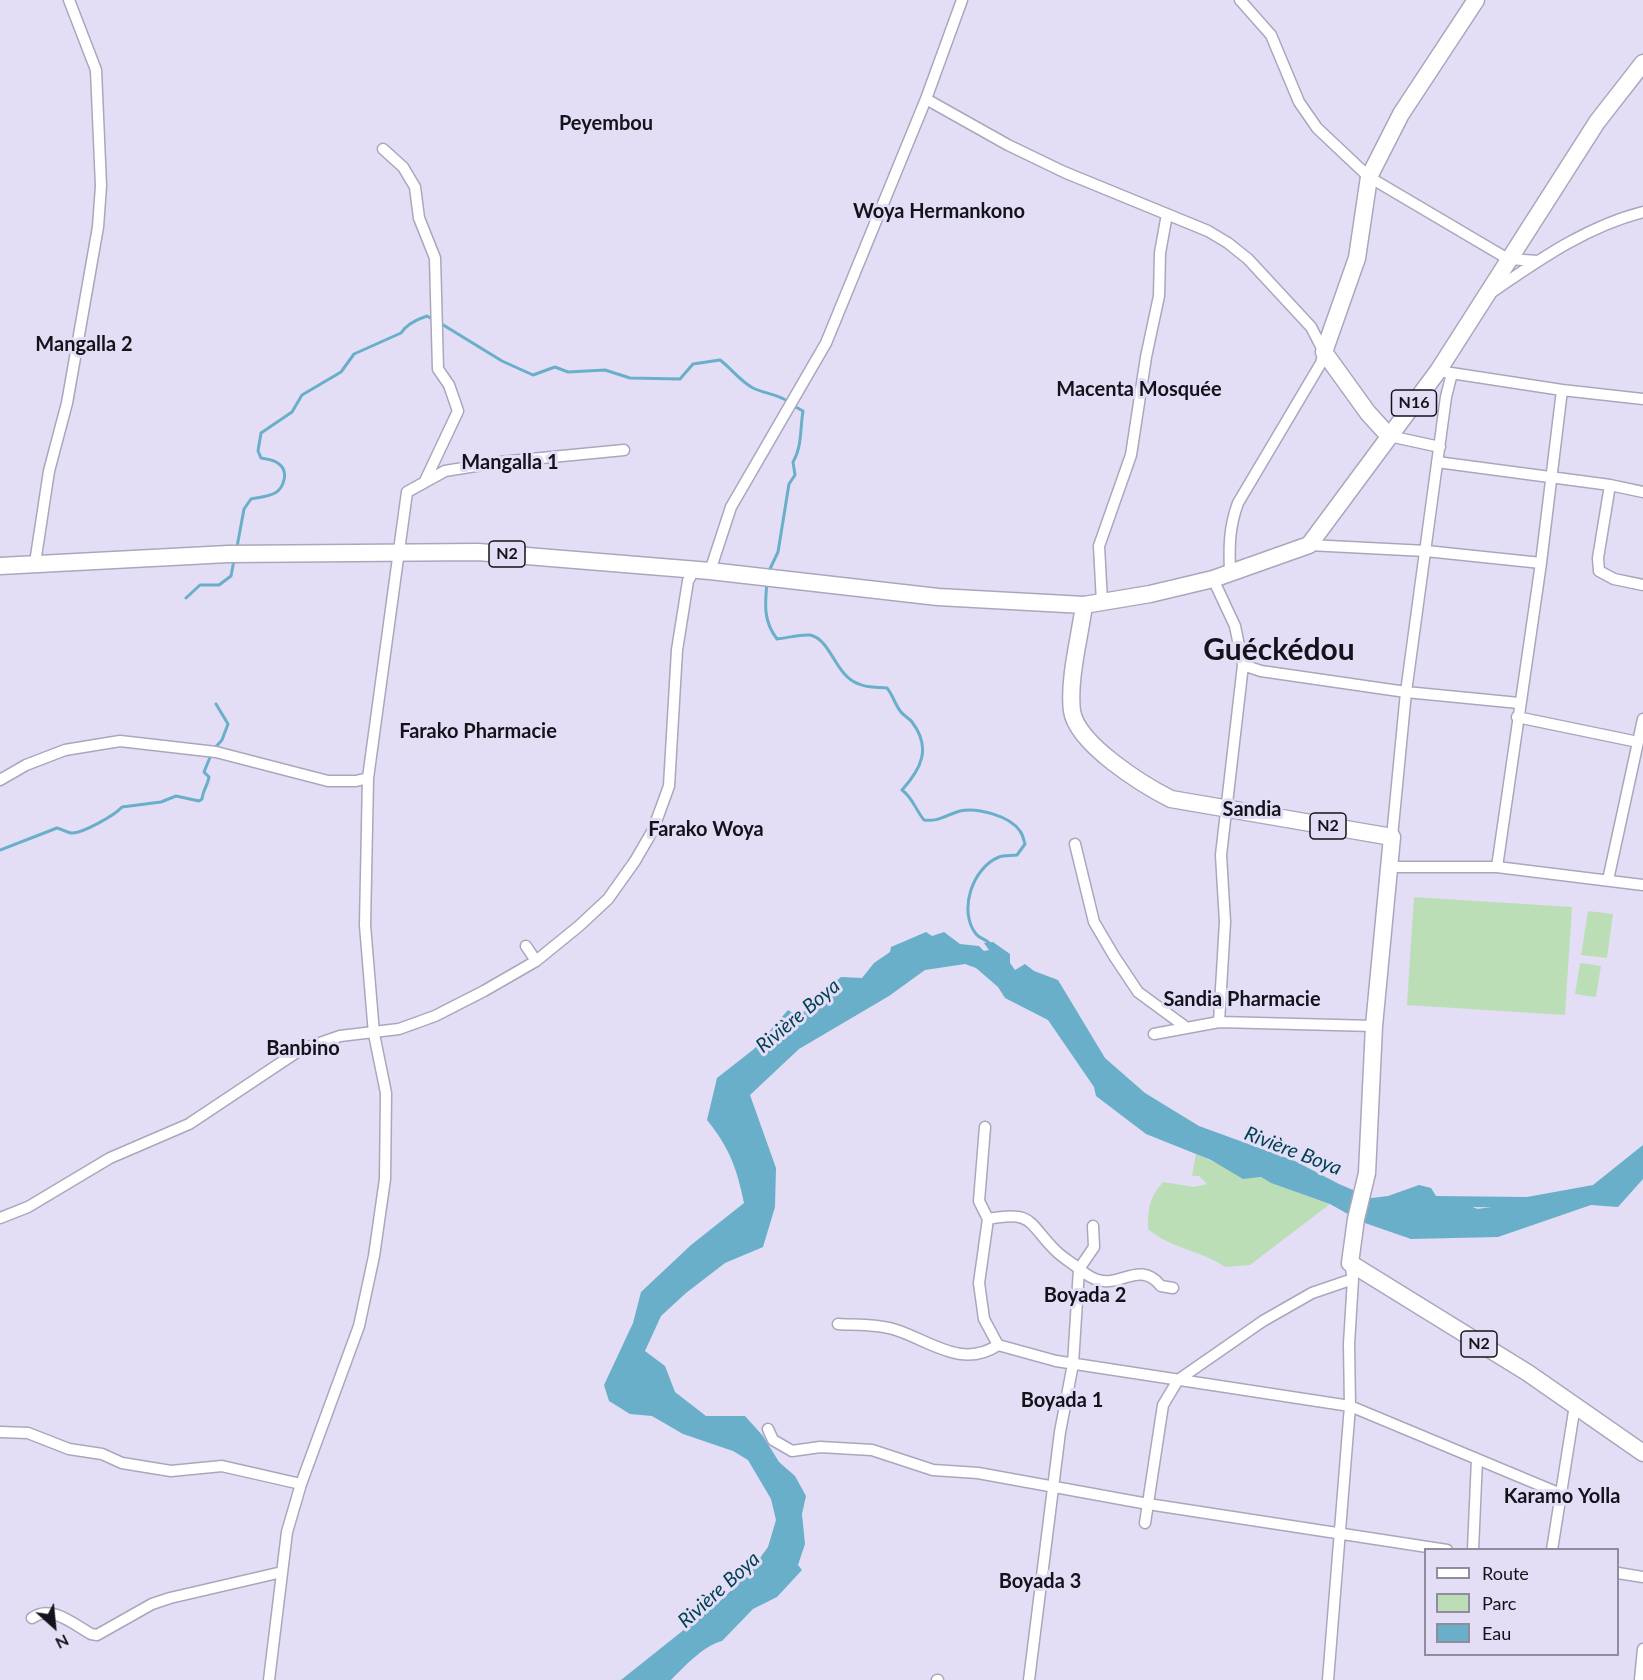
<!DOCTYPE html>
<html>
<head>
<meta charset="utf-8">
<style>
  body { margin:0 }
  #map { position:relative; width:1643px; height:1680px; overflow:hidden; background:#e3def5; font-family:Lato,sans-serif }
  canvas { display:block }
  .legend { position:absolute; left:1424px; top:1548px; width:195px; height:108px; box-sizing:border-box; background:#e3def5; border:2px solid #908c9d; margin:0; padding:8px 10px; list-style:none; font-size:18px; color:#14121a }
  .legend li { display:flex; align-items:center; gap:12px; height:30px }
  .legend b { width:30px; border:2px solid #908c9d }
  .north { position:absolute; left:24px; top:1596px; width:60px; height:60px; -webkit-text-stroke:4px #e3def5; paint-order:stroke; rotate:153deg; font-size:16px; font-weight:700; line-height:24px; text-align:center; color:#14121a }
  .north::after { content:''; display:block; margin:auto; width:21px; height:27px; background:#14121a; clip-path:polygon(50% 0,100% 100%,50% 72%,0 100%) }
</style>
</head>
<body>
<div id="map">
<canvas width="1643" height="1680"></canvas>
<ul class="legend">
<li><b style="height:8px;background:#fff"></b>Route</li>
<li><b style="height:16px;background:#bcdeb7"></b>Parc</li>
<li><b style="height:16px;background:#69afca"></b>Eau</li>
</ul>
<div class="north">N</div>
</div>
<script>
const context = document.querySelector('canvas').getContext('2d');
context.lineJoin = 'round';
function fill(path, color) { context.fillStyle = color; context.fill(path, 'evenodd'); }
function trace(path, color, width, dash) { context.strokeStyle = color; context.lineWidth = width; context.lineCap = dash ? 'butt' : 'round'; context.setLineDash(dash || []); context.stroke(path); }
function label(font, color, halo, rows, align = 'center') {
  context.font = font + ' Lato,sans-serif'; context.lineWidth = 6; context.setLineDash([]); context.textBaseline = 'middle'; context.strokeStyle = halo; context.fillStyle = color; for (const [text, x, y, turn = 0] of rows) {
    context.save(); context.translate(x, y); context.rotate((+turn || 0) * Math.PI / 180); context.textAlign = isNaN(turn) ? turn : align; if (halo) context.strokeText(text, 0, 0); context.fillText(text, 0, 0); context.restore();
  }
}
fill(new Path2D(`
  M1414 897 1572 907 1565 1015 1407 1005Z
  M1588 911 1613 914 1607 958 1581 955Z
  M1580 963 1601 966 1596 997 1575 994Z
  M1196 1154 1236 1172 1243 1179 1261 1177 1271 1183 1330 1204 1250 1265 1225 1267C1201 1250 1171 1249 1148 1229 1148 1208 1149 1198 1163 1182L1194 1187 1207 1184 1199 1176H1192Z`), '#bcdeb7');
fill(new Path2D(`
  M926 932 932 936 944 932 960 944 979 946 984 951 989 950 984 943 993 942 1010 954V963L1015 970 1025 964 1034 971 1058 980 1105 1058 1145 1093 1199 1126 1295 1161 1339 1184 1372 1198 1388 1196 1419 1185 1431 1188 1436 1196 1527 1197 1593 1185 1643 1145V1179L1618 1207 1591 1205 1498 1237 1411 1239 1362 1222 1330 1204 1271 1183 1261 1177 1243 1179 1211 1160 1146 1134 1096 1096 1094 1087 1048 1020 1005 998 998 987 976 968 965 964 925 970 889 996 799 1049 750 1095 776 1168 775 1207 763 1247 725 1263 686 1293 661 1316 645 1351 665 1366 675 1392 706 1416H745L763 1436 779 1462 795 1476 806 1496 802 1514 805 1544 798 1565 802 1570 777 1597 753 1609 722 1641C703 1646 685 1666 671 1680H621L720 1601 749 1573 768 1547 776 1520 771 1499 748 1460 733 1451 683 1434 652 1416 630 1414 609 1401 604 1385 633 1323 641 1292 691 1245 744 1203C737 1168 729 1147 707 1120L717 1078 754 1049 788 1010 799 1017 817 997 841 977 862 978 874 963 890 952 891 947ZM1473 1207 1525 1208 1528 1210 1497 1221Z`), '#69afca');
trace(new Path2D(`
  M440 323 502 361 533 375 555 367 568 372 605 370 630 378 680 379 693 364 720 360C732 369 740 381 753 388 765 394 776 393 789 402
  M237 547 244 509 251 499C259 497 268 497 275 493 284 488 289 471 279 464 275 460 267 459 261 458L258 451 261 433 292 412 302 395 341 372 354 354 401 333C406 325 418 319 427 316L434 320
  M768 573 778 552 789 484 795 475 793 462C802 447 800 429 803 411L794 406
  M767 582C765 604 763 621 777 639 787 638 801 634 810 635 832 640 834 675 859 684 867 688 878 687 887 688 893 695 895 705 901 712 904 716 909 718 912 722 932 748 921 769 902 790 913 798 915 809 924 820 939 822 946 815 960 811 977 807 1010 816 1020 831 1023 835 1024 841 1025 844L1017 855C1012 856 1004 855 999 857 972 868 958 911 976 934 980 939 987 939 991 945
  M186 598 200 585H219L231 576 234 560
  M213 750 222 740 228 724 216 704
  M0 850 57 828C61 829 66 832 71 833 82 834 115 815 122 807L161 802 176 796 199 801 202 799C203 790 208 785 209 777L204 772 211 755`), '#69afca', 3);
trace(new Path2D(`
  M1463 1215 1478 1217 1548 1208`), '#69afca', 16);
const minor = new Path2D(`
  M1240 0 1271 35 1299 102 1317 128 1369 177 1508 259 1538 261
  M926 99 1008 145 1064 172 1208 231 1228 243 1248 259 1311 327 1324 352 1321 363 1238 503C1229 527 1229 547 1230 572
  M383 149 403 167 415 187 419 218 435 258 438 369 449 385 458 411 425 481
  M1492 292C1539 260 1587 226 1643 212
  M1438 371 1562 390 1541 563 1497 867
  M1562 390 1643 399
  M1389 436 1440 447
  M1437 462 1610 485 1643 492
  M1610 485 1598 558 1599 571 1614 579 1643 585
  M1309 545 1426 551 1541 563
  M35 563 49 471 67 403 98 227 101 186 96 70 69 0
  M710 571 731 507 826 343 926 99 962 0
  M1213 579 1235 626 1243 665 1221 855 1225 922 1219 1022
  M1102 602 1099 546 1131 455 1146 357 1159 296 1160 253 1167 214
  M1243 665 1261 671 1406 692 1519 703
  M1517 717 1638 742
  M0 780 26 765 65 750 120 741 216 752 328 781H356L368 778
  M1392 837 1406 692 1446 397 1452 373
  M1075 844 1094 922 1114 956 1138 992 1187 1028
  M1390 867H1497L1643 885
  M1608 880 1643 719
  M526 946 536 961
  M1154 1034 1219 1022 1374 1026
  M985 1127 979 1201 988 1219C1035 1210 1028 1224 1056 1251 1063 1258 1071 1262 1078 1268 1084 1273 1090 1278 1098 1280 1121 1287 1140 1260 1161 1286L1173 1288
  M0 1218 28 1207 110 1158 189 1124 300 1050 340 1036 399 1029 435 1016 484 991 536 961 579 926 608 899 635 861 653 830 669 786 677 650 688 581 694 570
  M988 1219 979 1283 984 1319 998 1345 1056 1361 1350 1406 1561 1494
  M838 1324C855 1325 876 1324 893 1329 928 1339 961 1370 998 1345
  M768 1429 773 1440 792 1451 820 1447 872 1450 933 1470 978 1473 1148 1504 1447 1550
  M0 1432 28 1433 69 1449 102 1454 122 1463 171 1471 222 1466 301 1484
  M1145 1523 1163 1405 1178 1380 1263 1321 1312 1293 1353 1279
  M1473 1550 1477 1459
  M1552 1550 1575 1405
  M1618 1573 1643 1577
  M32 1618C51 1604 73 1624 91 1634L97 1635 152 1604 170 1598 282 1572
  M269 1680 287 1532 301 1484 359 1326 374 1256 385 1179 386 1093 374 1034 365 925 368 778 407 492 445 471 500 462 624 450
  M937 1680H938
  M1029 1680 1060 1432 1073 1364 1079 1269 1094 1247 1093 1226
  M1328 1680 1350 1406 1349 1344 1353 1279 1350 1263
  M1640 1680 1643 1649`);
const primary = new Path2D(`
  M1389 436 1368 413 1324 352 1357 258 1369 177 1401 114 1476 0
  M1084 605 1150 594 1213 579 1309 545 1438 371 1597 122 1643 63`);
const trunk = new Path2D(`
  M0 566 228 554 478 552 710 571 938 597 1084 605C1080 636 1068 680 1072 711 1077 744 1143 785 1171 799L1392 837 1374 1026 1367 1173 1356 1219 1350 1263 1528 1373 1643 1453`);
trace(minor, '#aca6bd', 13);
trace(primary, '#aca6bd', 19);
trace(trunk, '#aca6bd', 19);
trace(minor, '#fff', 10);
trace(primary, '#fff', 16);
trace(trunk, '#fff', 16);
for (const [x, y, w] of [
  [1414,403,45],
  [507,554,36],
  [1328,826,36],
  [1479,1344,36]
]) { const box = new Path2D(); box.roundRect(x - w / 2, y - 13, w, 26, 4.5); context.fillStyle = '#e3def5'; context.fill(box); trace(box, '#14121a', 1.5); }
label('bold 16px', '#14121a', null, [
  ["N16",1414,403],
  ["N2",507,554],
  ["N2",1328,826],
  ["N2",1479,1344]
]);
label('bold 20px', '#14121a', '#e3def5', [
  ["Peyembou",606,124],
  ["Woya Hermankono",939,212],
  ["Mangalla 2",84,345],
  ["Macenta Mosquée",1139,390],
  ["Mangalla 1",510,463],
  ["Farako Pharmacie",478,732],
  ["Sandia",1252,810],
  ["Farako Woya",706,830],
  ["Sandia Pharmacie",1242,1000],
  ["Banbino",303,1049],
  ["Boyada 2",1085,1296],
  ["Boyada 1",1062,1401],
  ["Karamo Yolla",1562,1497],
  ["Boyada 3",1040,1582]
]);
label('italic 20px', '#004154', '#e3def5', [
  ["Rivière Boya",798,1016,-40],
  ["Rivière Boya",1293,1151,21],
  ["Rivière Boya",719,1590,-42]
]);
label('bold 30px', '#14121a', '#e3def5', [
  ["Guéckédou",1279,650]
]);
</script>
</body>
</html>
